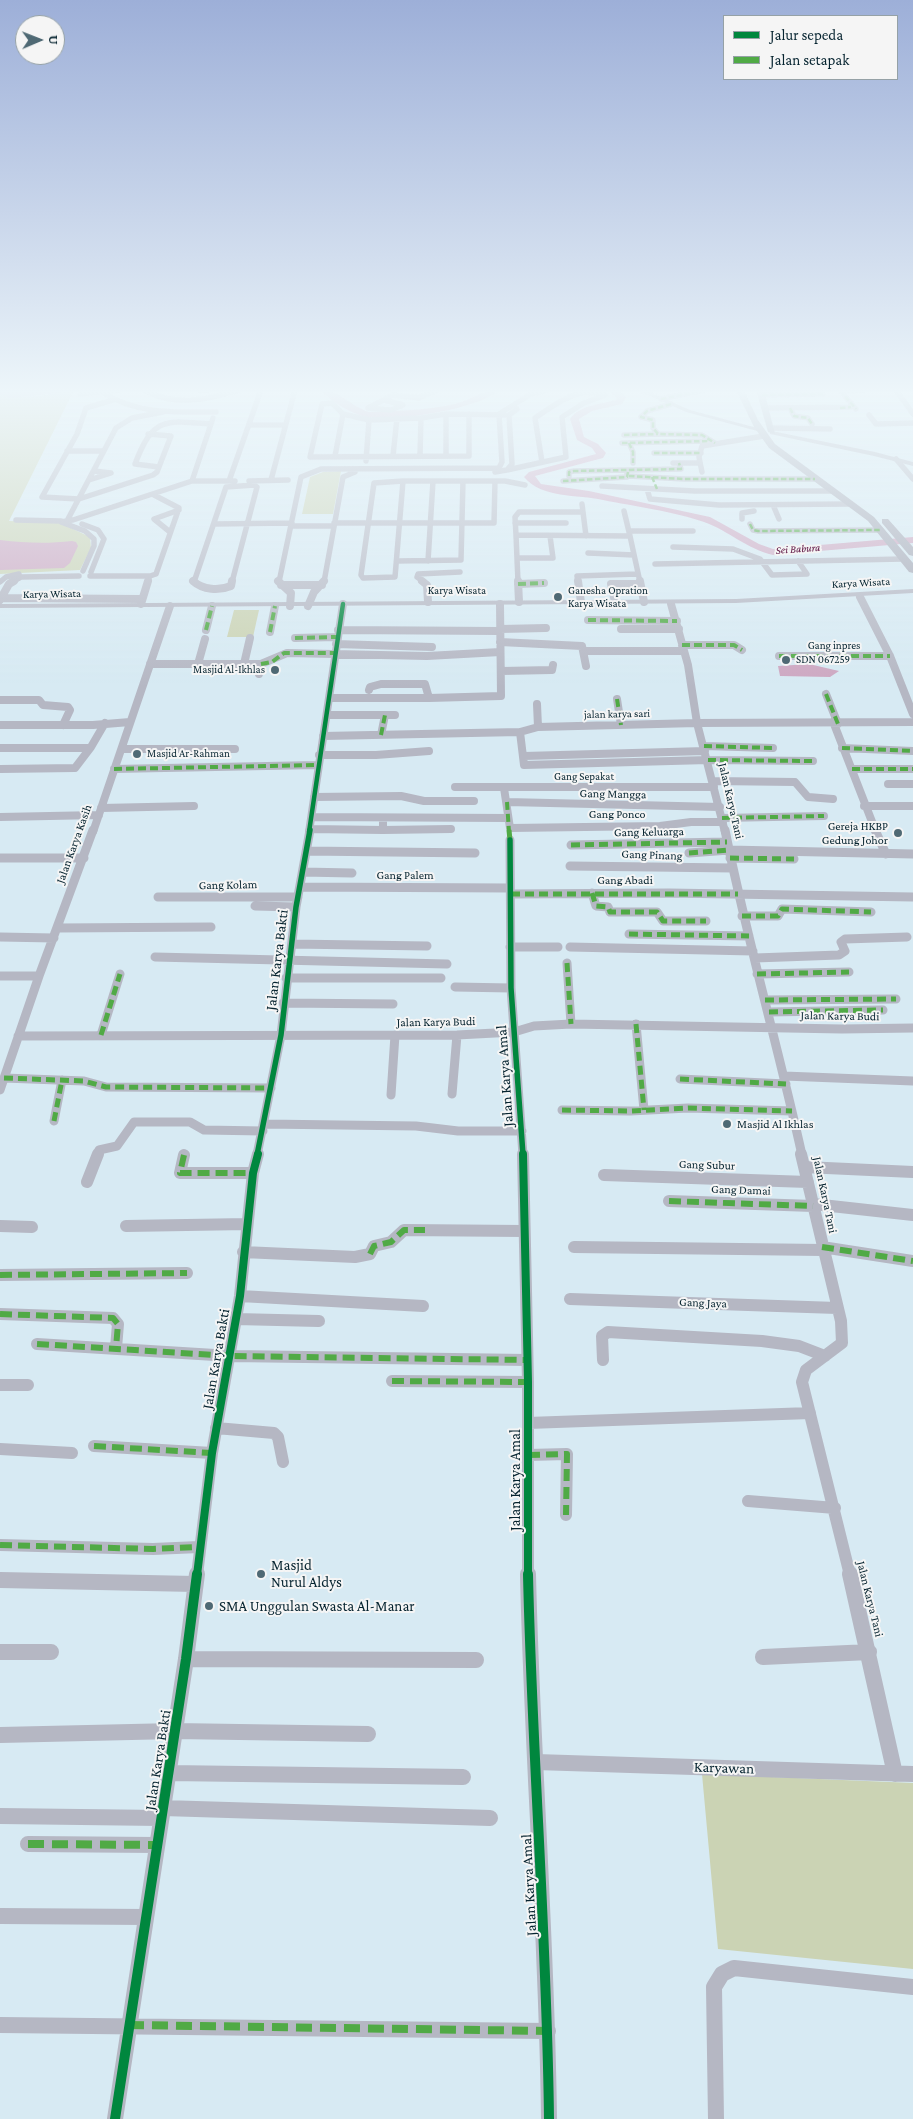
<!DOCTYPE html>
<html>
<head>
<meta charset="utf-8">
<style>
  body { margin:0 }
  #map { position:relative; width:913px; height:2119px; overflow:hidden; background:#d7eaf3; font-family:"Crimson Pro",serif }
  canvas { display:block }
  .legend { position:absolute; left:723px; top:15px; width:175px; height:65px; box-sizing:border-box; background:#f5f5f5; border:1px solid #95a1a6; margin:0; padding:6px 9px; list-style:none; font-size:15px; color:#062430 }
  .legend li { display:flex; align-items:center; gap:10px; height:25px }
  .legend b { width:25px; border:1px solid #95a1a6 }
  .north { position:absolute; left:15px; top:15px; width:50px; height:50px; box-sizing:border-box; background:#f5f5f5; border:1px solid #95a1a6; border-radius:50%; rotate:89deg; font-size:14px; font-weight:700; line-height:20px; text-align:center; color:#062430 }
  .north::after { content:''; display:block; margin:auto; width:18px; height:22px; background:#4f6974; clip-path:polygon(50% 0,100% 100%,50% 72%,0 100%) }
</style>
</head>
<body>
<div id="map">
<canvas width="913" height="2119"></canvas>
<ul class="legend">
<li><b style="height:6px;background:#00873e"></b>Jalur sepeda</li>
<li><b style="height:6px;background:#50aa45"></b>Jalan setapak</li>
</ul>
<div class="north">U</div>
</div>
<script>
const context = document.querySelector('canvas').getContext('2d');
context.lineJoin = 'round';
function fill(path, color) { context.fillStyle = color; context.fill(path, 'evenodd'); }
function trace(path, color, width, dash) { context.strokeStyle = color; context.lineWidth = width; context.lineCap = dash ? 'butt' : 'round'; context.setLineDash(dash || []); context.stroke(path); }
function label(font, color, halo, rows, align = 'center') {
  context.font = font + ' "Crimson Pro",serif'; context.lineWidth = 4; context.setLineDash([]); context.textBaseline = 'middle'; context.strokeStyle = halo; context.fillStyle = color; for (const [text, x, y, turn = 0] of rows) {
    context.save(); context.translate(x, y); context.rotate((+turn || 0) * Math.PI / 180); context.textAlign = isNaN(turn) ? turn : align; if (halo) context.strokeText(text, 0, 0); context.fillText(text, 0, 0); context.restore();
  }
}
fill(new Path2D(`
  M68 390H74L9 521 58 522 90 537 91 548 80 570 0 574V393C19 400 48 396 68 390Z
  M341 471 333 514H302L310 477 323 472Z
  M234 610H259L253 637H227Z
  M702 1774 913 1783V1969L718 1949Z`), '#cbd3b4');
fill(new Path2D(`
  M0 540C25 543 47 544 72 541L76 542 78 546 70 563 64 568 0 570Z
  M809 664 839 671 830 677 780 676 778 666Z`), '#cda7c1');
fill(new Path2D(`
  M0 390 11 392 62 390 58 393 10 398 0 394Z
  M193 390H215C210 394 197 394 193 390Z
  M321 390C339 390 352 407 369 412 398 411 427 410 455 404 470 400 484 390 498 390 481 409 391 423 366 417 350 413 331 402 321 390Z
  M608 390C616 390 621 391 626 397L622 404 592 411 579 419 584 437 598 444 606 453 603 458 535 476 541 484 589 491 710 517 759 544 773 549 913 537V543L773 555C747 549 729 531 704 522 676 512 633 506 603 500 577 494 542 499 524 477L529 472 596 454 592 448 577 440 570 419C581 404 599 405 616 400L617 398Z`), '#cda7c1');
trace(new Path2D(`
  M144 390C174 407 207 400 239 390
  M840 390 856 409
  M896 390 913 414
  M840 391 864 390
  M102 392C137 415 176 412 216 412
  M644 392 652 390
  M80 394 119 390
  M762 395 823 394
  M661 399 704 390
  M113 400 86 408 77 434 42 497 79 499 153 475 157 472 171 436 148 434
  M671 404 647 411 641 417 653 420V428L658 434 702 435 715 443
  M368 408 393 395 419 398 437 390
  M368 408 391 410 403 405 384 400
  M766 408 851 407
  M790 408 794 416 808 418 812 424
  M446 414V456
  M869 415 876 424 913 423
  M369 420 343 414 332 403 322 404 310 457 469 456V414
  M249 425H284
  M770 428 830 429
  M624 435 658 434
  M622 443 704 441
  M629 443 633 452V463
  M67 451H102
  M654 453H701
  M335 456 343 414
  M393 456 397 418
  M420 456 421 418
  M896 459 913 479
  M366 461 369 420 421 418 446 414 505 415
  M673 463H700
  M159 467 135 464C153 417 164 420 211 424
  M507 470 566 457 562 417 584 403 605 395C578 386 557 403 535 418L542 462
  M495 472 507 470 512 464 509 415 517 409
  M702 472 699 457 702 446 764 436
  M569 476V472L574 471 681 469 679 463
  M629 476 684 479H815
  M89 480 111 473 94 471
  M271 480 295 390
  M192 481 213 418
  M229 481 261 390
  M249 481 288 480
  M403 481 395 577 363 578 361 575 374 483Z
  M403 481H433
  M563 481 627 477V471
  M602 486 695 491H831
  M647 489 650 499 719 505 851 504
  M582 504 586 536
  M773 505 779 519
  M68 519 116 428 132 418 163 412
  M742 519V513L754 511
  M16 520 61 521
  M72 520 61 522 85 531 94 539V546L83 571
  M73 520 192 481H235
  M334 523H494L495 481
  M515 523H566
  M82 524 98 530 104 539 91 572
  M214 524 292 523
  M750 524 753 530 758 531 881 530
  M291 526H334
  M629 531H693
  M170 532 154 519 179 510
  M516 535 515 517 519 512H583
  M630 536 640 582
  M673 547 733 549 760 559 772 575 807 574 798 561
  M588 553 634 555
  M518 558H553L550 536
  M397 561 461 560 463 481
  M428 561 433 481H505L525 485
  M655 564 903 559
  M90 576H150L156 574 179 508 154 495
  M0 582 6 577 19 574
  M12 582 21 577 79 576
  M148 582 150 576
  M194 582 226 487 254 485 257 487 232 582
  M279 582 301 477 321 469 499 468 502 462 499 414 531 394 547 390
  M324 582 343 477 355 472
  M424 582 417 577 418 574 460 572
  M518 582 516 535 630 536 624 511
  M578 582 577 576 637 574`), '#b5b7c3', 5.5);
trace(new Path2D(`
  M193 581C203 590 219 591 231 586L232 581
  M278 581 291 593 290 606
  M422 581 427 585 428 602
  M518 581 519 602
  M578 581 581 602
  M640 581 644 602
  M518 584 544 583
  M281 585H322
  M860 597 890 656 913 714
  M0 598 142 599
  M0 600 9 584 14 581
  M615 602 611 584H640
  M141 604 148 581
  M671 604 688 665 697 723 725 832
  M308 606 314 592 324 581
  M588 620 677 621
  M500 629 546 628
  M621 629H679
  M206 630 212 606
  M338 630 500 631
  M270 632 275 606
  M295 638 336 637
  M500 642 582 646 586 666
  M336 644 432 647
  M682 645H734L742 650
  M584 651H683
  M779 656H890
  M150 664H261L259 674
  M198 664 205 639
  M244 664 250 638
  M261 664 287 653 427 656 500 652
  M501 671 552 670 553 665
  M369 690 370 687 381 684H425L429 698 501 696 500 604
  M826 694 838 724
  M329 698H429
  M617 699 621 725
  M0 700H39L43 705 68 707 70 710 63 725
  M537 704 538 727
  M327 715H395
  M834 724 876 832
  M0 725H93L130 722
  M520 732 524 765 708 760 813 761
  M381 735 385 715
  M323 736 520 732 538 727 697 723 913 722
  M704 746 773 748
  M0 748H88
  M842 748 913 751
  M122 749H235
  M319 755H376L429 751
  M524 756 705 751
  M0 769 75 768 91 747 105 723
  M114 769 317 765
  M852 769H913
  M713 781 795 782 808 797 833 799
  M888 784H913
  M455 787H714
  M504 788 510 828 660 826 691 822H723
  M314 797 401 796 424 801H474
  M507 802 720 807
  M864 806H913
  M101 808 194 806
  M0 817 99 815
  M312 817 508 818
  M722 818 824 816
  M310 829 383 830V818
  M383 830 451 829
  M93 832 170 606
  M309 832 343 604`), '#b5b7c3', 8);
trace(new Path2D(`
  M725 830C747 940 778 1046 802 1155
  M875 830 886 854
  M510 840 511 988 523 1155
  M571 845 727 842
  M307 851 475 853
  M689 853 729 850 913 854
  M0 858H84
  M730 858 794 859
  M570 866 733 868
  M303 872 352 873
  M300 887 510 888
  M592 893 596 906 608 907 610 912H657L663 921H706
  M511 894 669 893 913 897
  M158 897H298
  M255 906 296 907
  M742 916H778L782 909 871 912
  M58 928 211 927
  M629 934 749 936
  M0 937 54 938
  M292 944 427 946
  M510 947H558
  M570 947 753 951
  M155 957 447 964
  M755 958 839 955 845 951 841 942 845 939 907 937
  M567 963 571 1024
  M757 974 849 972
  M0 976H39
  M286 978H441
  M455 987 511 988
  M765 1000 896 999
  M283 1003 393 1004
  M769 1012 883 1010
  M636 1024 644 1110
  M101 1035 120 974
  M18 1036 457 1035 514 1032 534 1026 571 1024 842 1029 913 1028
  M784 1076 913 1081
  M4 1078 84 1081 106 1087 271 1088
  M680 1079 786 1084
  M0 1090 39 976 93 830
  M452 1094 457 1035
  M391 1095 395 1035
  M562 1110 630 1111 688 1108 792 1111
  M54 1121 62 1080
  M265 1124 416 1126 458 1131H522
  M97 1155 99 1150 117 1146 134 1122H190L204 1130 263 1131
  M257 1155 281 1035 296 907 310 830`), '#b5b7c3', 9);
trace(new Path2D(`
  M523 1154 528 1382V1575
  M801 1154 841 1321 842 1343 806 1370 802 1382 850 1575
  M184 1155 180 1173H253
  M805 1167 913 1172
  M604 1175 808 1182
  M87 1182 98 1154
  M669 1201 813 1206
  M813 1204 913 1215
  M0 1226 32 1227
  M126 1226 247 1224
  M574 1247 823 1250
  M822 1247 913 1261
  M243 1252 355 1257 370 1254 374 1246 391 1242 404 1230 523 1231
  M0 1275 187 1273
  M240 1296 423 1306
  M570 1299 837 1308
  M0 1314 113 1318 118 1324 116 1348
  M236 1319 319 1321
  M37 1344 231 1356 527 1360
  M603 1360 602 1336 608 1332 762 1341 799 1346 825 1356
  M392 1381 528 1382
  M0 1385H28
  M528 1423 810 1413
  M216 1428 274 1433 278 1437 283 1462
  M94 1446 212 1453
  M0 1449 72 1453
  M528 1455 567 1454 566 1515
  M748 1501 835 1508
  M0 1545 153 1549 199 1547
  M197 1575 212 1453 240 1296 253 1173 258 1154`), '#b5b7c3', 12);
trace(new Path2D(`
  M528 1574C532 1755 547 1937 549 2119
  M850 1574 895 1774
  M0 1580 195 1584
  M0 1652H51
  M763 1657 869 1652
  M186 1659 476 1660
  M0 1735 175 1731 368 1734
  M536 1762 913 1774
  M169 1773 463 1777
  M163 1808 490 1818
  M0 1816 161 1818
  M28 1844 157 1845
  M0 1916 146 1917
  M0 2025 548 2031
  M115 2119 186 1659 197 1574
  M716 2119 714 1987 722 1974 734 1968 913 1987`), '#b5b7c3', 16);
fill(new Path2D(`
  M772 431 875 452 913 462V466L874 456 770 434V432Z
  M913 589V593L736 603 0 608V604L736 599Z`), '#b5b7c3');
fill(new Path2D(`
  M637 390H645L690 410 765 430 761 432 686 412Z`), '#abadba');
fill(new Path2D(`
  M736 390H744L758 420 775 444 874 517 913 563V573L909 572 868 521 769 448 754 427Z
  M756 390H764L775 434 768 432Z
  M882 519H888L913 547V556L909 555 882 523Z`), '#a6a9b6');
trace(new Path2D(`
  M840 390 856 409
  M840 391 864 390
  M644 392 652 390
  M762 395 823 394
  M661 399 704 390
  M671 404 647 411 641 417 653 420V428L658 434 702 435 715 443
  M790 408 794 416 808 418 812 424
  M840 408 851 407
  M624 435 658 434
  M622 443 710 441
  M629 443 633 452V463
  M654 453H701
  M569 476V472L574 471 681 469 679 463
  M629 476 684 479H815
  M652 477 657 489
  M563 481 627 477 628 472
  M750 524 753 530 758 531 881 530`), '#50aa45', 2.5, [5.5, 2.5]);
trace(new Path2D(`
  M518 584 544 583
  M588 620 677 621
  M206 630 212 606
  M270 632 275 606
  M295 638 336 637
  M682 645H734L742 650
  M779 656H890
  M261 664 272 662 284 653H335
  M826 694 838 724
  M617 699 621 725
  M381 735 385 715
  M704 746 773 748
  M842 748 913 751
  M708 760 813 761
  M114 769 317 765
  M852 769H913
  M507 802 509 832
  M722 818 824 816`), '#50aa45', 4, [8, 4]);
trace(new Path2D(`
  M509 830 510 840
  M571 845 727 842
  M689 853 729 850
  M730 858 794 859
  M592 893 596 906 608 907 610 912H657L663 921H706
  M511 894H738
  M742 916H778L782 909 871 912
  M629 934 749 936
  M567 963 571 1024
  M757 974 849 972
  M765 1000 896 999
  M769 1012 883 1010
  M636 1024 644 1110
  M101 1035 120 974
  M4 1078 84 1081 106 1087 271 1088
  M680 1079 786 1084
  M562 1110 630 1111 688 1108 792 1111
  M54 1121 62 1080`), '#50aa45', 5, [9, 5]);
trace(new Path2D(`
  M184 1155 180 1173H253
  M669 1201 813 1206
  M822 1247 913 1261
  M370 1254 374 1246 391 1242 404 1230H425
  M0 1275 187 1273
  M0 1314 113 1318 118 1324 116 1348
  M37 1344 231 1356 527 1360
  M392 1381 528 1382
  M94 1446 212 1453
  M528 1455 567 1454 566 1515
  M0 1545 153 1549 199 1547`), '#50aa45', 6, [12, 6]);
trace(new Path2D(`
  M28 1844 157 1845
  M128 2025 548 2031`), '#50aa45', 8, [16, 8]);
trace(new Path2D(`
  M309 832 343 604`), '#00873e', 4.5);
trace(new Path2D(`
  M510 840 511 988 523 1155
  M257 1155 281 1035 296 907 310 830`), '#00873e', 5.5);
trace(new Path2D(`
  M523 1154 528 1382V1575
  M197 1575 212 1453 240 1296 253 1173 258 1154`), '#00873e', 8);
trace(new Path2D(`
  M528 1574C532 1755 547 1937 549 2119
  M115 2119 186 1659 197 1574`), '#00873e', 10);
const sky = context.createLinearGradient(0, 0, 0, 687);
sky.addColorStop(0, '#9dafd8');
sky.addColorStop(0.57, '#edf6fa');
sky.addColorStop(1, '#edf6fa00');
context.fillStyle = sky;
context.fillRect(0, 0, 913, 687);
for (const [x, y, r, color] of [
  [558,597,5,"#4f6974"],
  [786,660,5,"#4f6974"],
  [275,670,5,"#4f6974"],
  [137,754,5,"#4f6974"],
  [898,833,5,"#4f6974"],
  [727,1124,5,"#4f6974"],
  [261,1574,5,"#4f6974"],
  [209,1606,5,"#4f6974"]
]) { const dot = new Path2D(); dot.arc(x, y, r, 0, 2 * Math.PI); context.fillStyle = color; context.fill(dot); trace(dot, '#f5f5f5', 2); }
label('italic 11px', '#5a0e3e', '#f5f5f5', [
  ["Sei Babura",798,549,-4]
]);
label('11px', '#062430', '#f5f5f5', [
  ["Karya Wisata",861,583,-3],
  ["Karya Wisata",457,591],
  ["Karya Wisata",52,594,-1],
  ["Gang inpres",834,646],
  ["jalan karya sari",617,714,-1],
  ["Gang Sepakat",584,777]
]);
label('11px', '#062430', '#f5f5f5', [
  ["Ganesha Opration",568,591],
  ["Karya Wisata",568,604],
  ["SDN 067259",796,660],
  ["Masjid Al-Ikhlas",265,670,"right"],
  ["Masjid Ar-Rahman",147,754]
], 'left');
label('12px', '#062430', '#f5f5f5', [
  ["Gang Mangga",613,794,1],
  ["Jalan Karya Tani",731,801,77],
  ["Gang Ponco",617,814],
  ["Gang Keluarga",649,832,-1],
  ["Jalan Karya Kasih",74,844,-70],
  ["Gang Pinang",652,855,2],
  ["Gang Palem",405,875],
  ["Gang Abadi",625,880],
  ["Gang Kolam",228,885,-1],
  ["Jalan Karya Budi",840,1016,1],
  ["Jalan Karya Budi",436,1022,-1],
  ["Gang Subur",707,1165,2],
  ["Gang Damai",741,1190,2],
  ["Jalan Karya Tani",825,1195,78],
  ["Gang Jaya",703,1303,2],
  ["Jalan Karya Tani",870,1599,76]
]);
label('12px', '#062430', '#f5f5f5', [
  ["Gereja HKBP",888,826],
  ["Gedung Johor",888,840],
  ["Masjid Al Ikhlas",737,1124,"left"]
], 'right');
label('15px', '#062430', '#f5f5f5', [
  ["Jalan Karya Bakti",277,960,-83],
  ["Jalan Karya Amal",505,1076,-94],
  ["Jalan Karya Bakti",216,1359,-80],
  ["Jalan Karya Amal",515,1480,-90],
  ["Jalan Karya Bakti",158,1760,-81],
  ["Karyawan",724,1768,2],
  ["Jalan Karya Amal",529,1885,-93]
]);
label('15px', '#062430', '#f5f5f5', [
  ["Masjid",271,1565],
  ["Nurul Aldys",271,1582],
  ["SMA Unggulan Swasta Al-Manar",219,1606]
], 'left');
</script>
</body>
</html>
